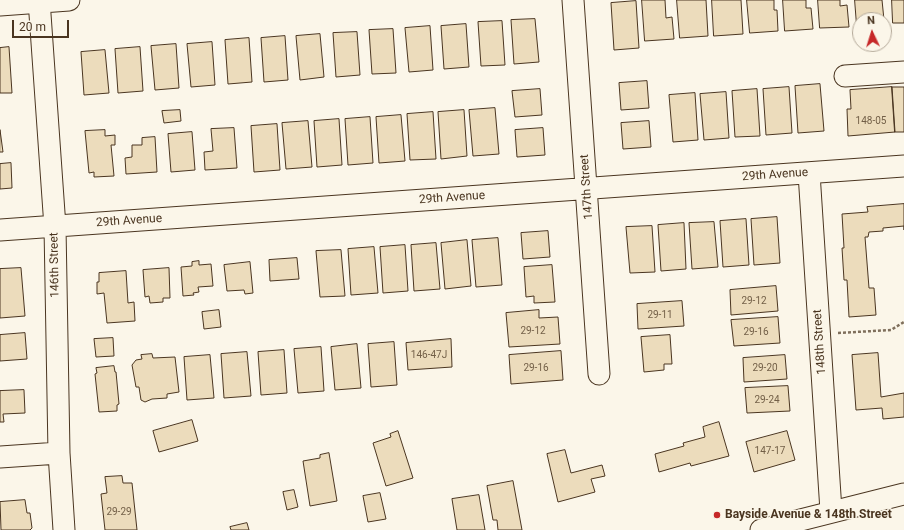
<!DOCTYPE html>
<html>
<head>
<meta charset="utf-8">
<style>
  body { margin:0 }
  #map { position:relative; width:904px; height:530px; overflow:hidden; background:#fbf6e9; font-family:Roboto,sans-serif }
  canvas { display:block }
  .north { position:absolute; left:852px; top:12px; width:40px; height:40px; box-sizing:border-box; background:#fbf6e9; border:1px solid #b4a999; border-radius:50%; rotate:356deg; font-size:11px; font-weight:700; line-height:16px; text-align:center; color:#4a3520 }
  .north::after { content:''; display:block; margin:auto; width:14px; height:18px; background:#c62828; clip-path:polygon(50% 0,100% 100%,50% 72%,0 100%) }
  .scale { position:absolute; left:12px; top:20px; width:57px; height:18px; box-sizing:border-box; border:2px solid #4a3520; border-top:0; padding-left:5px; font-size:12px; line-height:14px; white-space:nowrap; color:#4a3520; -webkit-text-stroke:3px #fbf6e9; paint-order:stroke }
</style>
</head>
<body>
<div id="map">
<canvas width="904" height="530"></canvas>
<div class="north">N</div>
<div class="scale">20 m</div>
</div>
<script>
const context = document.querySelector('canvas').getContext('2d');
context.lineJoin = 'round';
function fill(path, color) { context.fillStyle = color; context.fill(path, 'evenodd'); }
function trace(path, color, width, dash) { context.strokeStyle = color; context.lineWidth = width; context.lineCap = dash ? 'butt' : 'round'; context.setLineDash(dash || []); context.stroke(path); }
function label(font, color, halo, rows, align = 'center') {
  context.font = font + ' Roboto,sans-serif'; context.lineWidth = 3; context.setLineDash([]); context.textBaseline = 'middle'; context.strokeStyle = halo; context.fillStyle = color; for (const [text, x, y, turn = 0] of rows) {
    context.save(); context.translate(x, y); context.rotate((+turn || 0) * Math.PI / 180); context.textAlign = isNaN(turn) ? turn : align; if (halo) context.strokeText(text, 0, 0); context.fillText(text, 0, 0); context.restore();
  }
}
const building = new Path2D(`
  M642 0H665L666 18 672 17 674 39 645 41Z
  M677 0H706L708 36 680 38Z
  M712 0H741L743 34 714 36Z
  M747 0H774V10H777L778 31 750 33Z
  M783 0H806V8H811L813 29 785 31Z
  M818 0H840V6L847 5 849 27 820 28Z
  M855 0H882L884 20H860V25L857 26Z
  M892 0H904V23H893Z
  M636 1 639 48 614 50 611 3Z
  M535 19 539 62 514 64 511 20Z
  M502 21 505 65 481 66 478 22Z
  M466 24 469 67 444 69 441 26Z
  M430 26 433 70 409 72 405 28Z
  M393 29 396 73 372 74 369 30Z
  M357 32 360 75 336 77 333 33Z
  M320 34 324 77 300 80 296 36Z
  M285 36 288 80 264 82 261 38Z
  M249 38 252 82 228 84 225 40Z
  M212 42 215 85 191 87 187 44Z
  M176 44 179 88 155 90 151 46Z
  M9 47 12 93H0V48Z
  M140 47 143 91 118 93 115 49Z
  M105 50 109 93 84 95 81 52Z
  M647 81 649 108 621 110 619 83Z
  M820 84 824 131 798 133 795 86Z
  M789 87 792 133 766 135 763 89Z
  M892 87 895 132 848 136 847 109H851L850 90Z
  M892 87H904V132H895Z
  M540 89 542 115 515 117 512 91Z
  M757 89 760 136 735 137 732 91Z
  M726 92 729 138 704 140 700 94Z
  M695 93 698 140 673 142 669 95Z
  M495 108 499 154 473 156 469 110Z
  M180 110 181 121 164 123 162 111Z
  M464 110 467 156 441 159 438 112Z
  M433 112 436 159 410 160 407 114Z
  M401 115 405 161 379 163 376 117Z
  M370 117 373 163 348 165 345 119Z
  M339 119 342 165 317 167 314 121Z
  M308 121 312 167 286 169 282 123Z
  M649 121 651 147 623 149 621 123Z
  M277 124 280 170 254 172 251 126Z
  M234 128 237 168 205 170 204 152 213 151 211 129Z
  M543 128 545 155 517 157 515 130Z
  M0 130 3 152H0Z
  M105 130V136L115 135V145H111L114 176 94 177V172L89 173 85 131Z
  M192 132 195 170 171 172 168 134Z
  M155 137 157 172 126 174 125 158 132 157V145H142V138Z
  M11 163 12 188 0 189V164Z
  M904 204V230V226L883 228V231L869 232 868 237H865L869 288H874L876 315 849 317 847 280H844L842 248H844L842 214 868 212 867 207Z
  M777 217 780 263 754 265 751 219Z
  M746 219 749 265 723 267 720 221Z
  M714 222 718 267 692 269 689 223Z
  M684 223 686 269 661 271 658 225Z
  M652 226 655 272 630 273 626 227Z
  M548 231 550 257 523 259 521 233Z
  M498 238 502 285 476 287 472 240Z
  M467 240 471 286 445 289 441 243Z
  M436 243 440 289 414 291 411 245Z
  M405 245 408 291 383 293 380 247Z
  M374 247 378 293 351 295 348 249Z
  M341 250 345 296 320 297 316 251Z
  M297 258 299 279 270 281 269 260Z
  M199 261V265L211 264 213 286 198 287 199 292 193 293 194 295 183 296 181 267 192 266V262Z
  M250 262 253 293 245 294 244 290 227 291 224 265Z
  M552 265 555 302 534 303V296L526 297 524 267Z
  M21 268 25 316 0 318V269Z
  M169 268 170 298H163V302L150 303 149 296 145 297 143 270Z
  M126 271 128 303 134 302 135 321 107 323 104 293 97 294V282H99V273Z
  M776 286 778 311 731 315 730 290Z
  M682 301 684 326 638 329 637 304Z
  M219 310 221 327 204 329 202 312Z
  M539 310V318L558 317 560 344 509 347 506 313Z
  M778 317 780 343 734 346 731 320Z
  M25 333 27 359 0 361V335Z
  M670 335 672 364H664V370L644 372 641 337Z
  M113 338 114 356 96 357 94 339Z
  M451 339 452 367 408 370 406 343Z
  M394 342 397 385 371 387 368 344Z
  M357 344 361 388 335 390 331 347Z
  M321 347 324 391 298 393 294 349Z
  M284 350 287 393 261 395 258 352Z
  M561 351 563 380 511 384 509 355Z
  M247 352 251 396 224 398 221 354Z
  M878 353 881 397 904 393V417L883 419 882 408 856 410 852 355Z
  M152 354 153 358 175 357 179 392 167 394V398L152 399 145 402 141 400 139 387H136L132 365 136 360 142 359 141 355Z
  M210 355 214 398 187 400 184 357Z
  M785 355 787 379 744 382 743 358Z
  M114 366 115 372H116L119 404 117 405V411L99 412 95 374 97 373 96 368Z
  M788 386 790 411 747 413 745 388Z
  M24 390 25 413 3 414 4 422H0V391Z
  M192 420 198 441 159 452 153 431Z
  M719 422 729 456 691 466 690 463 659 472 655 454 684 446 683 443 705 437 703 427Z
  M398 431 413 478 386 486 373 443 391 437 390 434Z
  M787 431 795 460 754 472 746 442Z
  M565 450 571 473 602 465 605 476 591 479 595 492 558 502 547 454Z
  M329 453 337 501 310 506 303 461 320 458V455Z
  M122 476 123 483H132L137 530H105L101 494 107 493 105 477Z
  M513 481 522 530H498L497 520H493L487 486Z
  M294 490 298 507 287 510 283 492Z
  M380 493 386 519 368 522 363 496Z
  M479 495 485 530H457L452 499Z
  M25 500 27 513H30L32 528 30 530H1L0 502Z
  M247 523 249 530H231L230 527Z`);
fill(building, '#ecdcbc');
trace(building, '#4a3520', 1);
const minor = new Path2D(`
  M39 0 55 227 59 453 64 530
  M573 0 599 374
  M0 5 69 0
  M845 76 904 72
  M809 173 831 511
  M0 230 904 166
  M0 457 59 453
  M761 530 904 494`);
trace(minor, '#4a3520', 23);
trace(new Path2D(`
  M838 333 891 330 904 322`), '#7f6f5c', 2.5, [3, 2]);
trace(minor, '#fbf6e9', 21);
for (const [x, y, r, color] of [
  [717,515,4,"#c62828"]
]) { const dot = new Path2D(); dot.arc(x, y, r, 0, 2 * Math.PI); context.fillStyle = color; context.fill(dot); trace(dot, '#fbf6e9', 1.5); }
label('10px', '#725f47', null, [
  ["148-05",871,121],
  ["29-12",754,301],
  ["29-11",660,315],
  ["29-12",533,331],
  ["29-16",756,332],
  ["146-47J",429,355],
  ["29-16",536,368],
  ["29-20",765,368],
  ["29-24",767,400],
  ["147-17",770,451],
  ["29-29",119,512]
]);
label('12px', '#4a3520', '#fbf6e9', [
  ["29th Avenue",775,175,-4],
  ["147th Street",587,187,-94],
  ["29th Avenue",452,198,-4],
  ["29th Avenue",129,221,-4],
  ["146th Street",55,265,-91],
  ["148th Street",820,342,-94]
]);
label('bold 12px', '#4a3520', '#fbf6e9', [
  ["Bayside Avenue & 148th Street",725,515]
], 'left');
</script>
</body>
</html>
